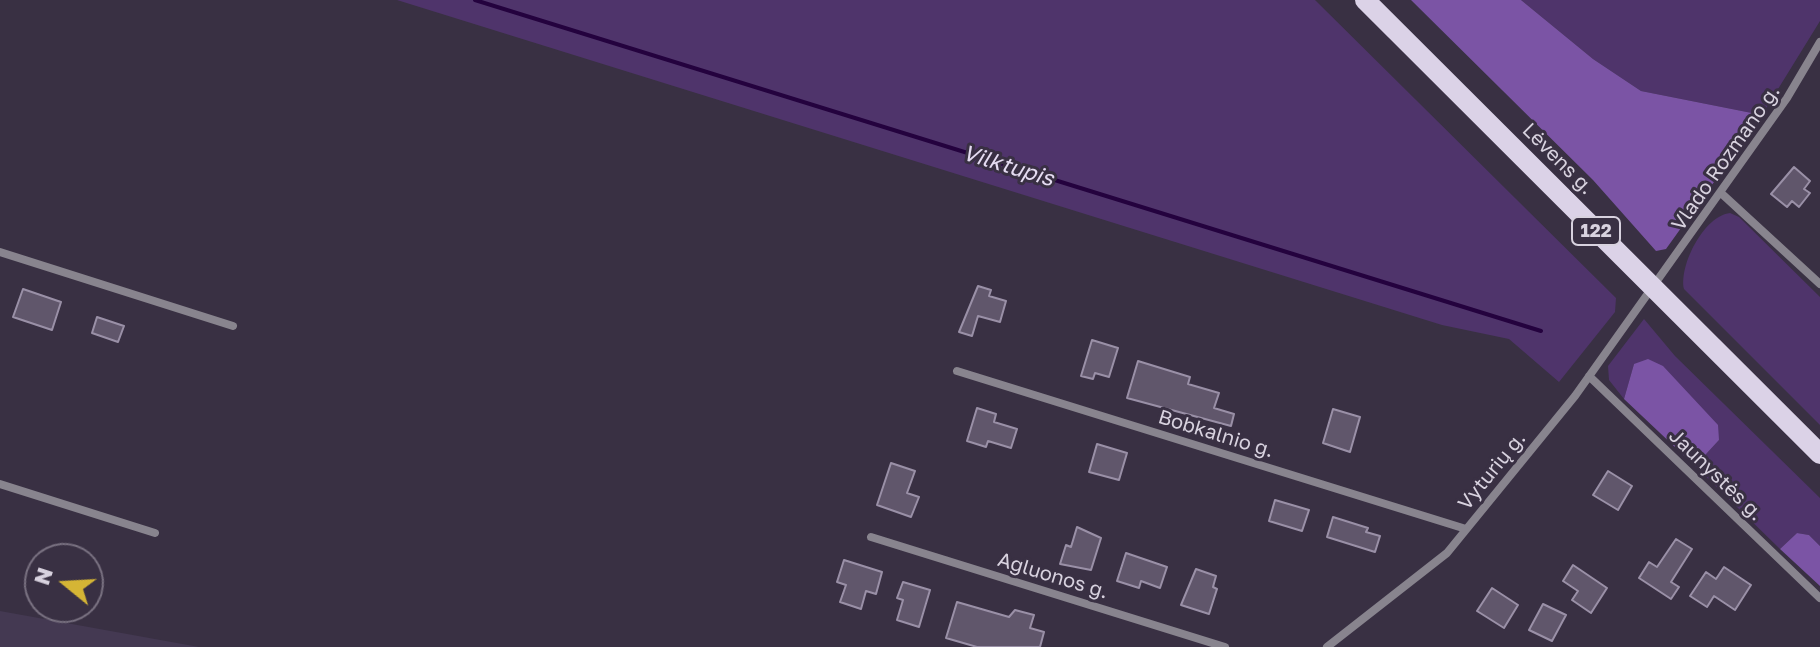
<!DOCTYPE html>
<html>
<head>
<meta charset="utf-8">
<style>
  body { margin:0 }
  #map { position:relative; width:1820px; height:647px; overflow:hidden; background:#393043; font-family:"Golos Text",sans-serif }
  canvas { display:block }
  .north { position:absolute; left:24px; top:543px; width:80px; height:80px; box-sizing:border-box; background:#393043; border:2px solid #797181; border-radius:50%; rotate:288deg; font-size:22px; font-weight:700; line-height:32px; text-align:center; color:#d8d2df }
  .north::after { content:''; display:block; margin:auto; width:28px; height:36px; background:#d5b535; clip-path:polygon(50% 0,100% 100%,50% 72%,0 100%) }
</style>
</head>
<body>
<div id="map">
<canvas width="1820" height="647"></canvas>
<div class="north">N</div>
</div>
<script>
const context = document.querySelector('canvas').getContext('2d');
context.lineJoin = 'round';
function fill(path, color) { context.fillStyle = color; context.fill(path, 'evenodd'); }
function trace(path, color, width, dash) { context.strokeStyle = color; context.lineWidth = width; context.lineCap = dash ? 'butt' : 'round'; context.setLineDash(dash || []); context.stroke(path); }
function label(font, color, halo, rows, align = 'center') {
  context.font = font + ' "Golos Text",sans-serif'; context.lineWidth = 6; context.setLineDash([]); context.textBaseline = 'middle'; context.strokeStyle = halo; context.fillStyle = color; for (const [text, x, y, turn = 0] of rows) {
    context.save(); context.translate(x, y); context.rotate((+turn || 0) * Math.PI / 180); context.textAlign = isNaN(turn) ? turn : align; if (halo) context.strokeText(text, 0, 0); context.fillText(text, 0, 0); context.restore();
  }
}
fill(new Path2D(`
  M0 611 199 647H0Z`), '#443952');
fill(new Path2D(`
  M397 0H1315L1616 298 1615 312 1559 382 1509 339 1442 325Z
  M1521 0H1820V21L1762 115 1641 91 1593 59Z
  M1730 213 1739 217 1820 297V425L1684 289C1679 265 1704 216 1730 213Z
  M1644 319 1675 356 1820 498V546L1809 535 1797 533 1780 549 1695 466 1719 440 1634 364 1624 399 1609 380 1608 366Z`), '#4f346b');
fill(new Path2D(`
  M1411 0H1521L1593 59 1641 91 1762 115 1666 249 1656 251 1593 180Z
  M1648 359 1663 366 1718 425 1719 440 1695 466 1624 399 1634 364Z
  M1797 533 1809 535 1820 546V586L1780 549Z`), '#7b54a5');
trace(new Path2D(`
  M475 0 1541 331`), '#24023e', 4);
const building = new Path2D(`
  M1794 167 1810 181 1804 189 1810 193 1799 207 1792 201 1787 207 1771 194Z
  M978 286 991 290 989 296 1006 301 1000 322 978 316 972 336 959 332Z
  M23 289 61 302 52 330 13 317Z
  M97 317 124 326 118 342 92 333Z
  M1092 340 1118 348 1109 377 1095 373 1093 379 1081 376Z
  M1138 361 1190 377 1188 384 1219 393 1214 408 1234 414 1231 426 1127 398Z
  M977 408 996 414 994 422 1017 429 1011 448 988 441 986 447 967 441Z
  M1333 409 1360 417 1350 452 1323 443Z
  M1097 444 1127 453 1119 480 1089 472Z
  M891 463 915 471 907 493 919 497 911 517 877 505Z
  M1608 471 1632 486 1618 510 1593 495Z
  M1275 500 1309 510 1302 531 1269 521Z
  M1333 517 1368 528 1366 532 1380 536 1375 552 1327 537Z
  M1077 527 1101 538 1091 570 1060 564 1066 545 1071 547Z
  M1676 539 1692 549 1671 582 1679 587 1671 599 1639 578 1649 562 1657 567Z
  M1126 553 1167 567 1160 588 1141 581 1139 588 1117 581Z
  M844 560 882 572 876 594 866 591 861 609 840 602 846 585 837 582Z
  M1573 565 1607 588 1591 613 1572 600 1578 591 1563 581Z
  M1724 567 1751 585 1735 610 1714 596 1707 607 1690 596 1706 572 1716 579Z
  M1196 569 1216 576 1213 587 1217 589 1209 614 1181 605Z
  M903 582 930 590 919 627 897 620 903 600 897 598Z
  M1492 588 1518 605 1504 628 1477 611Z
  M957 602 1009 617 1015 610 1034 615 1030 628 1044 632 1040 647H977L946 638Z
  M1543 604 1566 615 1552 641 1529 630Z`);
fill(building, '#60566b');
trace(building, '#9a90a7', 2);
trace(new Path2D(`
  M1721 193 1820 284
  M0 252 233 326
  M957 371 1466 529
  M1589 376 1820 598
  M0 484 155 533
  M871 537 1225 647
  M1327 647 1447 553 1575 396 1787 98 1820 42`), '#88848e', 8);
trace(new Path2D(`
  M1365 0 1820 454`), '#dbd2e7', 20);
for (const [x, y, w] of [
  [1596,231,48]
]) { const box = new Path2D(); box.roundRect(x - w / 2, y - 14, w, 28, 6); context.fillStyle = '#393043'; context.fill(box); trace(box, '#d8d2df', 2); }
label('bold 18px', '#d8d2df', null, [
  ["122",1596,231]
]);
label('20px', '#d8d2df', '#393043', [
  ["Vlado Rozmano g.",1726,158,-55],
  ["Lėvens g.",1558,159,45],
  ["Bobkalnio g.",1216,434,17],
  ["Vyturių g.",1492,471,-51],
  ["Jaunystės g.",1716,475,44],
  ["Agluonos g.",1053,576,17]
]);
label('italic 22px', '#e5dcf2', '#393043', [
  ["Vilktupis",1008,166,17]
]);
</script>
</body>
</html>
